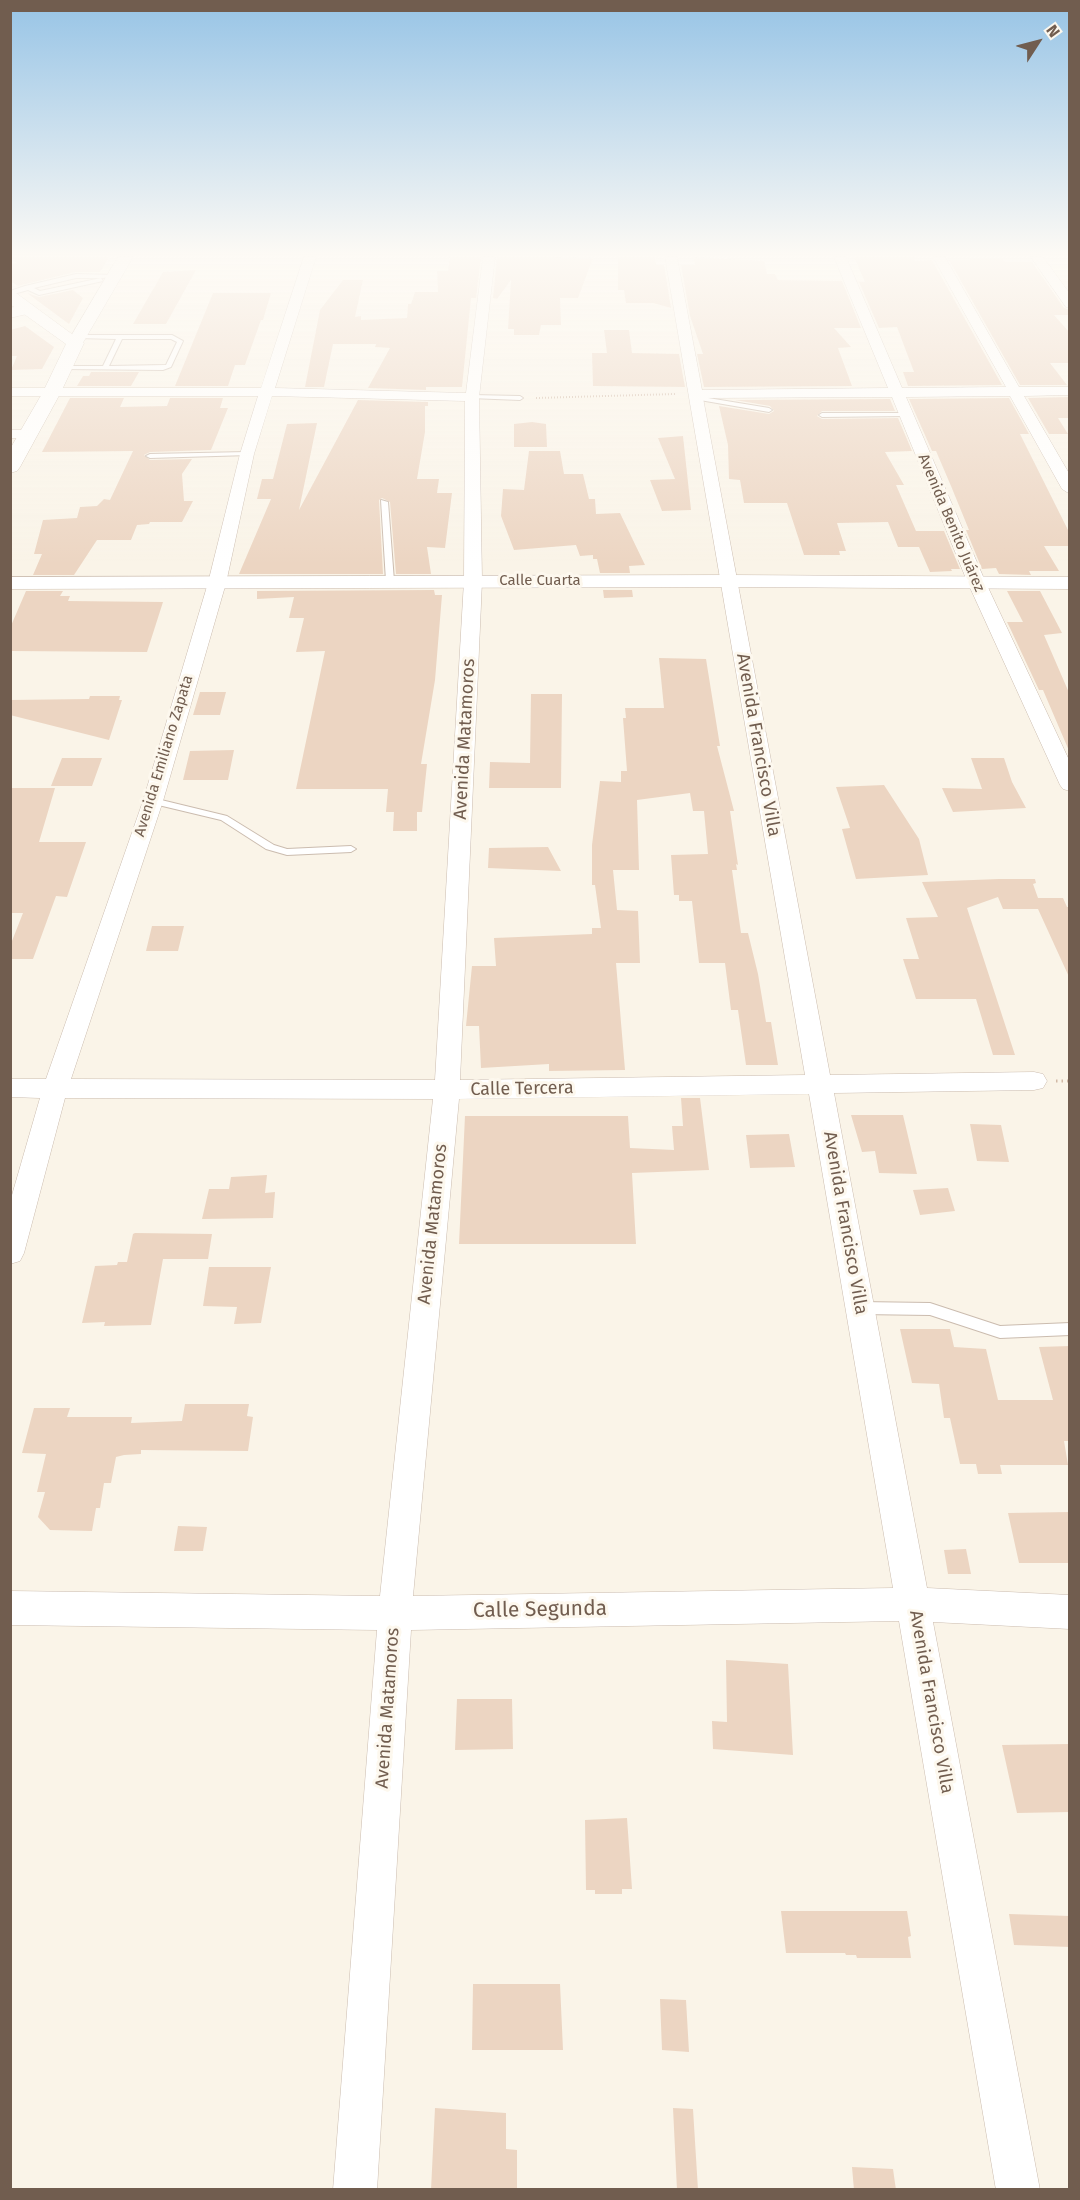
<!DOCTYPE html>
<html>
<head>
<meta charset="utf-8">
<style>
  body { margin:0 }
  #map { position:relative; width:1080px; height:2200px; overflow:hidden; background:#faf4e8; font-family:"Fira Sans",sans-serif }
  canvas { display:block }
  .frame { position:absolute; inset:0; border:12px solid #715d4f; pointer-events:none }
  .north { position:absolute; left:1008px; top:12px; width:60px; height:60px; -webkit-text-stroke:4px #fdf8ee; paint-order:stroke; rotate:54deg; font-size:16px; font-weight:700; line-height:24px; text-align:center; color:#715d4f }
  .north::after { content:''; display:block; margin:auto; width:21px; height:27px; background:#715d4f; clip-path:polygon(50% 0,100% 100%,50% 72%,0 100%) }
</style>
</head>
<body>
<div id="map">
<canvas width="1080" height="2200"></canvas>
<div class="frame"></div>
<div class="north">N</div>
</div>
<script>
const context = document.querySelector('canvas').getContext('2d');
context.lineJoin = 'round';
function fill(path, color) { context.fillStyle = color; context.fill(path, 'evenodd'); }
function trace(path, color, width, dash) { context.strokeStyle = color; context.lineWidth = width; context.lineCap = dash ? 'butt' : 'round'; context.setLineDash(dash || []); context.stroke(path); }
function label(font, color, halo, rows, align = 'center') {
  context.font = font + ' "Fira Sans",sans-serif'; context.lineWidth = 6; context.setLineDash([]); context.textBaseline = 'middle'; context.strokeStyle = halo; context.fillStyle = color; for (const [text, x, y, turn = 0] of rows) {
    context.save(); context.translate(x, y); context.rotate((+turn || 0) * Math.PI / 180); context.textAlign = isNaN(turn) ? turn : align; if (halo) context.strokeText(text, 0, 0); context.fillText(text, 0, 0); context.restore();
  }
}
fill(new Path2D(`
  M12 257H109L100 272H75L18 286 10 281V264L17 263Z
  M450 257H481L476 298H471L462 387H426V390L368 388 390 348 375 347 376 344H333L324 387H305L320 310 343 280H363L355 317 361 316V320L407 318 408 304H411L415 292H438L437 271H448Z
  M497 257H553L593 258 578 298H560L561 325H541L539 335H514V329H508L511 280 497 299 493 298Z
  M618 257H655L656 265H664L671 308 653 303H626L624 290H618Z
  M694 257 764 261 767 274H775L778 280 842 281 861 328H834L851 347 838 348 852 386 704 387 697 354H703L690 316 681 265H695Z
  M854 257H914L915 261 932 260 1002 385 908 386 903 372H914L897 327 879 328 859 282H865Z
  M969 258H1002L1005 262H1032L1064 308 1070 310V315H1054L1070 333V363H1050L1067 385H1020L949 260H970Z
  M196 270 166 324H133L163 272Z
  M73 290 83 298 69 324 27 293 39 297Z
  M213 293H271L263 320H261L245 365H235L228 386H175Z
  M25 326 54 347 42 369 11 370 17 356H10V330Z
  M604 330H629L632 353 679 354 685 387 593 386 592 353H607Z
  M91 372H139L131 386H77L83 376H89Z
  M1070 397V418H1058L1068 434H1049L1028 398Z
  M70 398H124L120 407 167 406 170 398H223L220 408H228L211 450 150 452 144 455 150 460 192 459 182 474 184 501H193L182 522H150L149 524 137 525 131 540H97L74 575H33L42 554H34L43 520 77 518 80 507 97 506 104 499 110 500 133 451 42 452Z
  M1009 398 1029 434H1020L1070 534V546H1044L1059 571H1029L1031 575 999 574 996 568 982 569 966 530H969L951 486 936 451H932L909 399Z
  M890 399 895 411H822L817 416 822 419 898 418 912 451 885 452 904 485H896L916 531H944L960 569H951L952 571 930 572 919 547H898L888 522 837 523 846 551H839L840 555H804L787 503H744L740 480 729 479 728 445 719 406 769 414 774 411 770 406 735 400Z
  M358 400 428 402V406H425V432L417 479H439L437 493H452L445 548 427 547 431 574H396L390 502 382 498 379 500 383 574H239L271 499H257L262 479H273L287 424 317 423 299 510Z
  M532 422 546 424 547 447H514V424Z
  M683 436 691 510 662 511 650 480 675 479 658 438Z
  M529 451H560L564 474H583L589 499H595L596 514 620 513 645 565 629 566 630 573H600L597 559H593V555L580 556 576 545 514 550 501 516 503 489 524 490Z
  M434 590 435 595H442L435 680 421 764H427L422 812H417V831H393L394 812H386L388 789H296L325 651 296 652 304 618H289L294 597 257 599V591Z
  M603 590H632L633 597 604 598Z
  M26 591H63L60 596H70L68 601 163 602 147 652 10 651V628Z
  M1007 591H1040L1062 633 1044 635 1070 695V753L1043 690H1039L1010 628 1007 622H1023Z
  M659 658 706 659 720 746H717L734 811H730L738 865 736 864 737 870H732L741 933H748L758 974 766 1022H771L778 1065H746L738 1010H731L725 963H699L692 901H679V895H674L671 855 708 854 704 811H693L690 793 637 800 639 870H613L617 910 638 911 640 963H616L625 1070 549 1071V1064L481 1068 479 1026H466L472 966H496L494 938 592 934V928H601L595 885H592V845L600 781 621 782V771H627L623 718H626L625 708H664Z
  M200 692H226L220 715H193Z
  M531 694H562L561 788H489L490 762 530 763Z
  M90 696H120L119 700H122L109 740 10 715V700L89 699Z
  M234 750 228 780H183L190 751Z
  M62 758H102L92 786H51Z
  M971 758H1004L1012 782 1026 808 953 812 942 788 982 789Z
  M884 785 919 839 928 875 856 879 842 829 850 828 836 787Z
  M10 788H55L39 842H86L67 897 56 896 33 959H10V946L23 913H10Z
  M548 847 561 871 488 868 489 848Z
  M999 879H1035L1036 883 1033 884 1038 898H1063L1067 907H1070V979L1038 909H1003L998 897 967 908 1015 1055H993L976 999H916L903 959H919L906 918 938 917 922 882Z
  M152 926H184L178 951H146Z
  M681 1098H700L709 1170 632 1173 636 1244H459L465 1116H628L630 1148 674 1150 672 1126H683Z
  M851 1115H903L917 1174 879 1173 875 1151 862 1152Z
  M970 1124 1001 1125 1009 1162 977 1161Z
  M789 1134 795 1167 750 1168 746 1135Z
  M267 1175 265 1193 275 1192 273 1218 202 1219 209 1189H229L231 1177Z
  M948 1188 955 1211 920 1215 913 1190Z
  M135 1233 212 1234 208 1259H163L151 1325 104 1326 105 1322 82 1323 95 1266 117 1265 118 1262H127L133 1234Z
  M209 1267H271L261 1323 234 1324 237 1307 203 1306Z
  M900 1329H950L954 1347 986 1349 998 1400H1053L1039 1347 1070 1346V1441H1064L1068 1465H1000L1002 1474H978L976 1464H960L950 1418H944L939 1384 912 1383Z
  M185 1404H249L247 1416 253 1417 248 1451 141 1450V1454L124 1455 116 1457 111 1483H104L100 1508H96L92 1531 50 1530 38 1517 45 1492H37L46 1454 22 1453 34 1408H70L67 1417H132L131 1423 182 1421Z
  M1070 1512V1563H1019L1008 1513Z
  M178 1526 207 1527 203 1551H174Z
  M966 1549 971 1574H948L944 1550Z
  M726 1660 788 1664 793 1755 713 1749 712 1721 727 1722Z
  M457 1699H512L513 1749 455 1750Z
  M1070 1744V1812L1017 1813 1002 1745Z
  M627 1818 632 1889H622V1894H595V1890H586L585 1820Z
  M781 1911H907L911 1936 908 1937 911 1958H857L856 1955H846L845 1953H786Z
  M1009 1914 1070 1916V1947L1014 1945Z
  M473 1984H560L563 2050H472Z
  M660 1999 686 2000 689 2052 662 2050Z
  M435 2108 506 2113V2149L517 2150V2190H431Z
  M673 2108 693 2109 698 2190H677Z
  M852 2167 893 2169 896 2190H854Z`), '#ecd5c2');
const service = new Path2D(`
  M76 274 114 275 117 277 101 278 103 281 39 295 28 290 10 295V291L25 286ZM76 278H101L40 291 34 288Z
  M79 335H172L183 341 171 367 163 370 61 369 60 368 63 366H103L116 339 77 338ZM122 339H171L177 342 166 365 109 366Z
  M472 395 520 396 523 398 520 400 470 398 469 397Z
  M696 396 769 408 772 410 769 412 694 399V397Z
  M905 413 907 414V416L822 417 819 415 822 413Z
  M247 452 249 453V455L150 458 146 456 150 454Z
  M381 500 388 502 394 581 390 583 386 581Z
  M153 798 227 816 274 845 287 849 351 846 356 849 351 852 287 855 266 849 221 820 150 803V799Z
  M860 1302 930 1303 1000 1326 1070 1323V1335L1000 1338 930 1315 860 1314 855 1312 853 1308 855 1304Z`);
const minor = new Path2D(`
  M304 257H316L275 388 466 393 483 257H495L479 397 482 581 460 1080 805 1075 665 257H677L702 390 888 388 834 257H846L902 388 1006 387 933 257H945L1019 387H1070V395L1024 396 1070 475V494L1062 489 1010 396 906 397 985 581 1070 762V791L1063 789 1060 785 967 581 892 397 703 398 830 1075 1034 1072 1043 1074 1047 1081 1043 1088 1034 1090 834 1093 927 1588 1070 1595V1629L933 1622 1040 2190H996L899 1621 411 1630 377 2190H333L377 1630 10 1625V1591L380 1596 433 1099 65 1098 24 1253 20 1261 10 1264V1202L40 1098 10 1097V1079H46L143 801 208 583 240 454 258 396H10V388H261ZM272 396 465 401 464 581 435 1080 71 1079 163 801 226 583 254 454ZM809 1094 893 1588 413 1596 459 1099Z
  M1031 257H1043L1070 294V308L1066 307Z
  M10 430H28L35 434 28 438H10Z`);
const tertiary = new Path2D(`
  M118 257H133L81 346H69L67 343Z
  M29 304 37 309 35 312 10 318V308Z
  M729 575 1070 577V589L729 587 10 589V577Z`);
const secondary = new Path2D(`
  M10 291 16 293 84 343 61 392 20 467 17 471 10 473V449L43 392 66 344 10 304Z`);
trace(service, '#cbbcaf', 2);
trace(minor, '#cbbcaf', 1);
trace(tertiary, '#cbbcaf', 1);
trace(secondary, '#cdbdad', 1);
trace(new Path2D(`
  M536 398 675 394`), '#d1b9a6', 2, [1, 2]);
trace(new Path2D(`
  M1056 1081H1070`), '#d1b9a6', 3, [1.5, 4]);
fill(service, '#fff');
fill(minor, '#fff');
fill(tertiary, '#fff');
fill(secondary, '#fff');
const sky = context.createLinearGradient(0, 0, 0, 565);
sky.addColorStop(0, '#97c4e6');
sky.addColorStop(0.45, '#fdfaf5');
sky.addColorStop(1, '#fdfaf500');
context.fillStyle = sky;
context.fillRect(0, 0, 1080, 565);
label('15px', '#715d4f', '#fdf8ee', [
  ["Avenida Benito Juárez",951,523,67],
  ["Calle Cuarta",540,581],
  ["Avenida Emiliano Zapata",164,756,-73]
]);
label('18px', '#715d4f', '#fdf8ee', [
  ["Avenida Matamoros",465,739,-87],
  ["Avenida Francisco Villa",758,745,80],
  ["Calle Tercera",522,1089,-1],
  ["Avenida Francisco Villa",845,1223,80],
  ["Avenida Matamoros",433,1224,-84],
  ["Avenida Francisco Villa",931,1702,80],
  ["Avenida Matamoros",388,1708,-86]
]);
label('21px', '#715d4f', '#fdf8ee', [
  ["Calle Segunda",540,1610,-1]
]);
</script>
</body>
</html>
